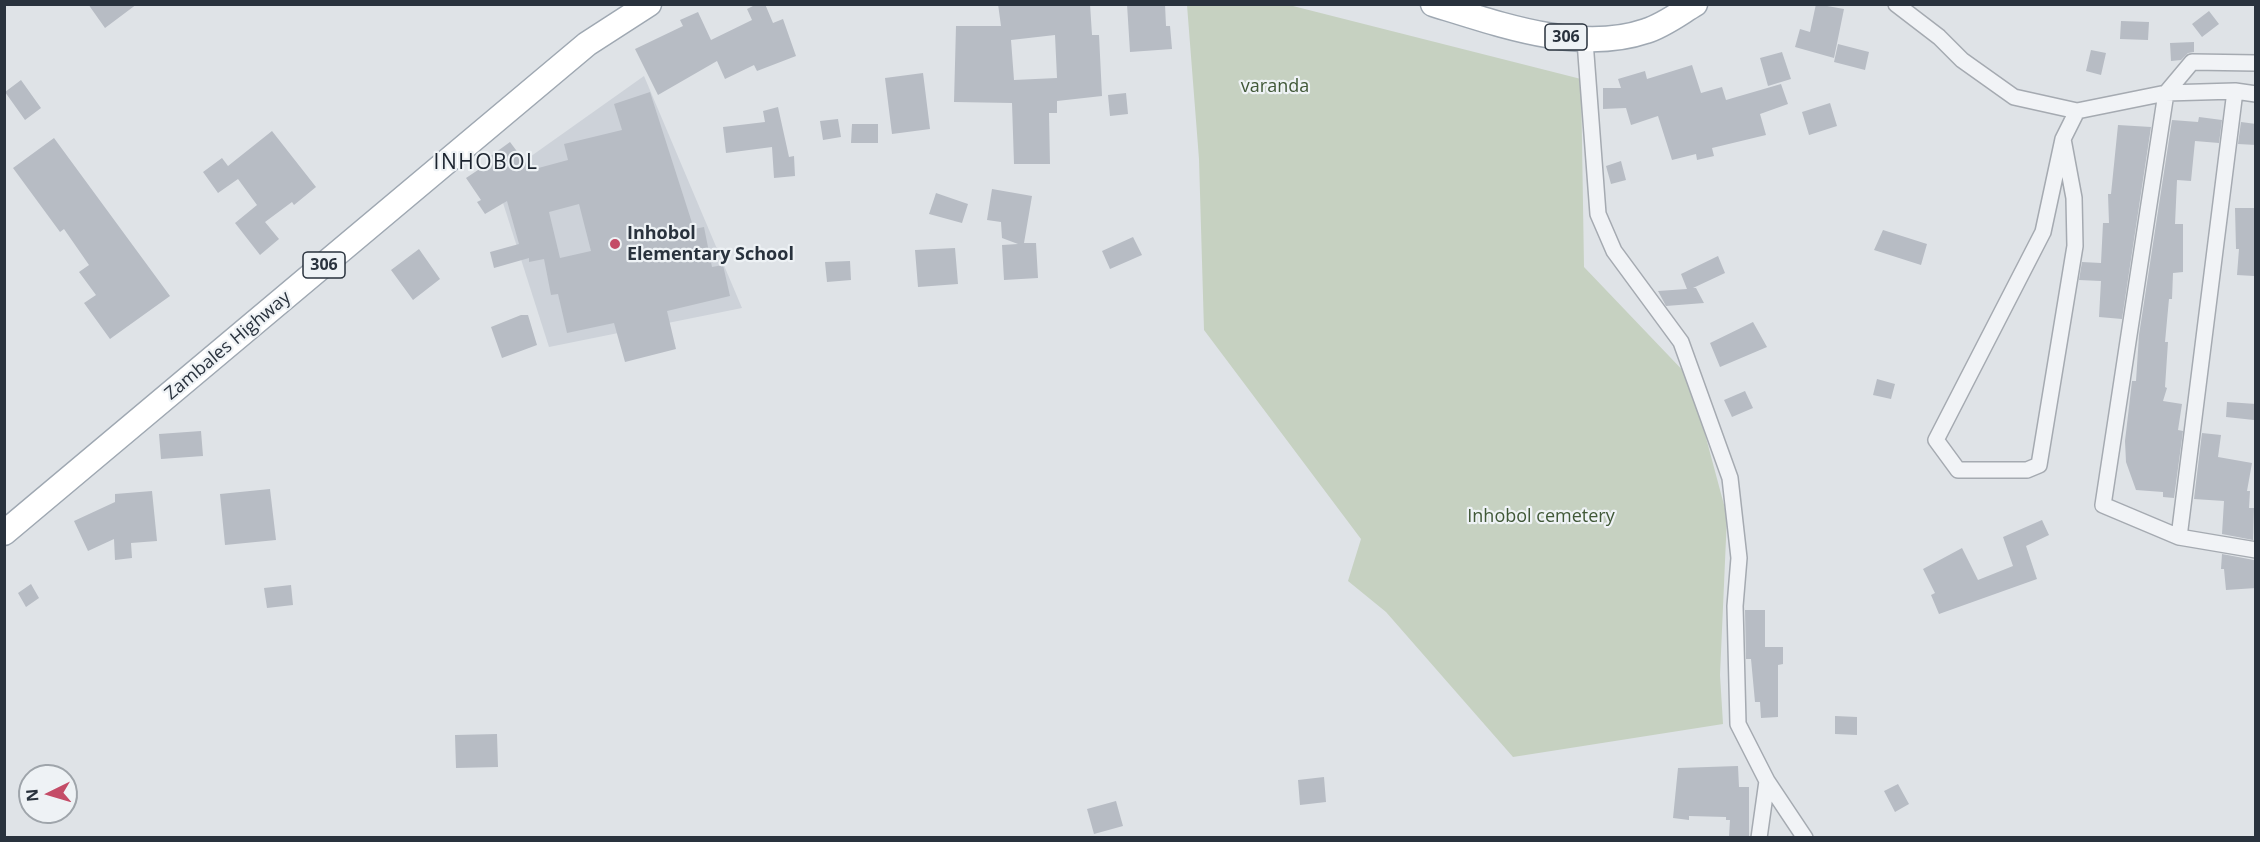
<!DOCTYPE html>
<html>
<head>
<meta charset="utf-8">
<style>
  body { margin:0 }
  #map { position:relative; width:2260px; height:842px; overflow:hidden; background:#dfe3e7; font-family:"Open Sans",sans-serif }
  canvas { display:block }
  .frame { position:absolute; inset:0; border:6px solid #29323d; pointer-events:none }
  .north { position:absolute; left:18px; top:764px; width:60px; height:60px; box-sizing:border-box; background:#eef2f5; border:2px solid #9fa5ab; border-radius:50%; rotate:265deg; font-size:16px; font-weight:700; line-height:24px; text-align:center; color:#29323d }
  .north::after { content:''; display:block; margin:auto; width:21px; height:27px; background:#c44c67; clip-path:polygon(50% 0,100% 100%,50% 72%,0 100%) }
</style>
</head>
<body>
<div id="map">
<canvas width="2260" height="842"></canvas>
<div class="frame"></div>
<div class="north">N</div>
</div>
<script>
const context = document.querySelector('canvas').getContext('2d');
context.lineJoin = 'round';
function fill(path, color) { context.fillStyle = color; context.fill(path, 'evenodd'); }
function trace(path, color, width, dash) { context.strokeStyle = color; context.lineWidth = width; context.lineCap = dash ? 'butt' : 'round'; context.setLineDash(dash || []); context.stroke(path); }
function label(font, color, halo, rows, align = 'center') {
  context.font = font + ' "Open Sans",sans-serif'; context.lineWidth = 4.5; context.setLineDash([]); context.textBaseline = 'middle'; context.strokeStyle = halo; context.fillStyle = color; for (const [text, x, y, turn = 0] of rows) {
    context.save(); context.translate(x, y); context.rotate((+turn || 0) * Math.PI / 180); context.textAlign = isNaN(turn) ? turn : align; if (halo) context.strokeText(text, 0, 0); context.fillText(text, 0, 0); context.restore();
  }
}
fill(new Path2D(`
  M644 76 742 308 549 347 496 181Z`), '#cdd2d9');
fill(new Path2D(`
  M1187 5H1289L1581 79 1584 267 1690 378 1727 516 1720 675 1723 724 1513 757 1386 612 1348 581 1361 539 1204 330 1199 159Z`), '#c6d1c1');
fill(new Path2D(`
  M88 4H137L105 28Z
  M757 4H765L773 23 783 19 796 56 757 71 754 65 725 79 717 61 658 95 635 49 683 26 680 20 698 12 711 40 752 20 747 9Z
  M998 4H1090L1092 35H1099L1102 96 1057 101V113H1049L1050 164H1014L1012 103 954 102 956 26H1001ZM1055 35 1057 78 1014 80 1011 40Z
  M1127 4H1165L1166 26H1170L1172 49 1130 52Z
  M1816 4 1844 9 1834 58 1795 47 1800 29 1810 32Z
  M2209 11 2219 24 2202 37 2192 24Z
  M2121 21 2149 22 2148 40 2120 39Z
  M2194 42V52L2188 53 2181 60 2171 61 2170 43Z
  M1838 44 1869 52 1865 70 1834 62Z
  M2091 50 2106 53 2101 75 2086 71Z
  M1782 52 1791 79 1768 86 1760 58Z
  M1692 65 1701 93 1722 87 1726 100 1781 84 1788 104 1760 114 1766 135 1712 148 1714 156 1697 160 1696 154 1672 160 1658 116 1631 125 1626 108 1603 109V88H1621L1618 79 1645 71 1647 79Z
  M923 73 930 129 892 134 885 78Z
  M21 80 41 108 25 120 5 92Z
  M650 92 694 229 704 227 712 267 723 265 730 296 667 311 676 349 625 362 614 323 567 333 558 294 551 295 544 259 529 262V258L494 268 490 252 519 244 507 201 485 214 477 202 481 200 466 178 490 162 488 158 510 142 531 170 568 160 564 144 622 130 614 104ZM579 204 591 251 560 258 549 212Z
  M1126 93 1128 114 1110 116 1108 95Z
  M1830 103 1837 126 1809 135 1802 112Z
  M778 107 789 157 794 156 795 176 774 178 772 147 726 153 723 127 765 122 763 111Z
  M2199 117 2222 120 2219 143 2195 141 2191 181 2177 180 2175 224H2183V272L2173 273 2172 299H2169L2165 342H2168L2165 387 2167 388 2163 401 2182 404 2178 430 2183 431 2174 498 2163 497V492L2136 490 2126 462 2125 441 2132 381H2136L2139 335 2172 120 2198 122Z
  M838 119 841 137 823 140 820 121Z
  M2241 122 2256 124V145L2238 144Z
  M852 124H878V143H851Z
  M2118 125 2151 127 2122 319 2099 317 2101 281 2079 280 2082 262 2101 263 2103 223H2109L2108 194H2111Z
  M272 131 316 187 294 205 292 202 265 222 279 239 260 255 235 223 257 205 238 179 218 193 203 172 222 158 228 166Z
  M54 138 170 296 110 339 84 303 96 295 79 272 89 265 64 229 60 232 13 168Z
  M1621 161 1626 180 1611 184 1606 166Z
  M992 189 1032 196 1024 243H1036L1038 278 1004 280 1002 245 1018 244 1002 238 1001 222 987 220Z
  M936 193 968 204 962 223 929 214Z
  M2235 208H2256L2254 276 2237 275 2239 249H2236Z
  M1883 230 1927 244 1921 265 1874 250Z
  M1133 237 1142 255 1110 269 1102 251Z
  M955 248 958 284 918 287 915 250Z
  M419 249 440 279 413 300 391 270Z
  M1718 256 1725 273 1693 288H1696L1704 303 1666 306 1658 291 1687 289 1681 274Z
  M850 261 851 280 827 282 825 262Z
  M521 315H528L537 345 502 358 491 327Z
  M1753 322 1767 347 1720 367 1710 343Z
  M1877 379 1895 384 1891 399 1873 395Z
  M1745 391 1753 408 1732 417 1724 400Z
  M2227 402 2256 404 2254 420 2226 417Z
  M201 431 203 456 161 459 159 434Z
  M2202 433 2221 435 2218 457 2252 463 2247 491H2250L2249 508H2254L2253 540 2222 534 2224 501 2194 499Z
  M270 489 276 540 225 545 220 494Z
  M152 491 157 541 131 543 132 558 115 560 114 539 88 551 74 521 115 502V494Z
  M2042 520 2049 535 2026 546 2037 579 1939 614 1931 595 1935 593 1923 569 1962 548 1978 580 2013 566 2003 537Z
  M2222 554 2254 560 2256 588 2226 590 2224 569H2221Z
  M31 584 39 598 26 607 18 593Z
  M291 585 293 605 267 608 264 588Z
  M1745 610H1765V647H1783V664L1778 665V717L1761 718 1760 702H1755L1751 659H1746Z
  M1835 716 1857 717V735L1835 734Z
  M497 734 498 767 456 768 455 735Z
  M1738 766 1739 787H1749V837H1729L1730 820H1726V817L1689 816V820L1673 818 1678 768Z
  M1324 777 1326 802 1300 805 1298 780Z
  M1898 784 1909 804 1895 812 1884 791Z
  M1116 801 1123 826 1094 834 1087 809Z`), '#b7bcc4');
const minor = new Path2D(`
  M1896 4 1939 37 1962 60 2014 97 2077 111 2166 93 2192 62 2256 63
  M1585 41 1598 214 1614 251 1681 342 1730 478 1739 558 1735 606 1738 724 1767 781 1805 838
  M2256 94 2235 91 2166 93 2103 505 2179 537 2256 550
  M2063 139 2074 198 2075 246 2039 465 2027 470H1958L1936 440 2043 232 2063 139 2077 111
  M2179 537 2235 91
  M1759 838 1767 781`);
const primary = new Path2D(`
  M1433 4C1499 24 1579 54 1646 31 1663 26 1680 13 1695 4
  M4 533 587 44 649 4`);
trace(minor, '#a5aab1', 18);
trace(primary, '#9fa8b2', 27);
trace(minor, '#f1f3f6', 15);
trace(primary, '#fff', 24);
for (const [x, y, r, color] of [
  [615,244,6,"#c44c67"]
]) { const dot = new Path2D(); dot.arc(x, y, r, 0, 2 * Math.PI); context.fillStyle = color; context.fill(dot); trace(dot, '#eef2f5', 2); }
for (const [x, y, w] of [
  [1566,37,42],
  [324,265,42]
]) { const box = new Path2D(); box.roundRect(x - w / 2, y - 13, w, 26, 4.5); context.fillStyle = '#eef2f5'; context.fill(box); trace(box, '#29323d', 1.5); }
label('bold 16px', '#29323d', null, [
  ["306",1566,37],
  ["306",324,265]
]);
label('18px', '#405837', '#eef2f5', [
  ["varanda",1275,87],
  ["Inhobol cemetery",1541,517]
]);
label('bold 18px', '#29323d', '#eef2f5', [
  ["Inhobol",627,234],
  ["Elementary School",627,255]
], 'left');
label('18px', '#29323d', '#eef2f5', [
  ["Zambales Highway",228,346,-40]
]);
context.letterSpacing = '1.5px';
label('21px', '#1b232e', '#eef2f5', [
  ["INHOBOL",486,163]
]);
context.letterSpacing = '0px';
</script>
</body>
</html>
